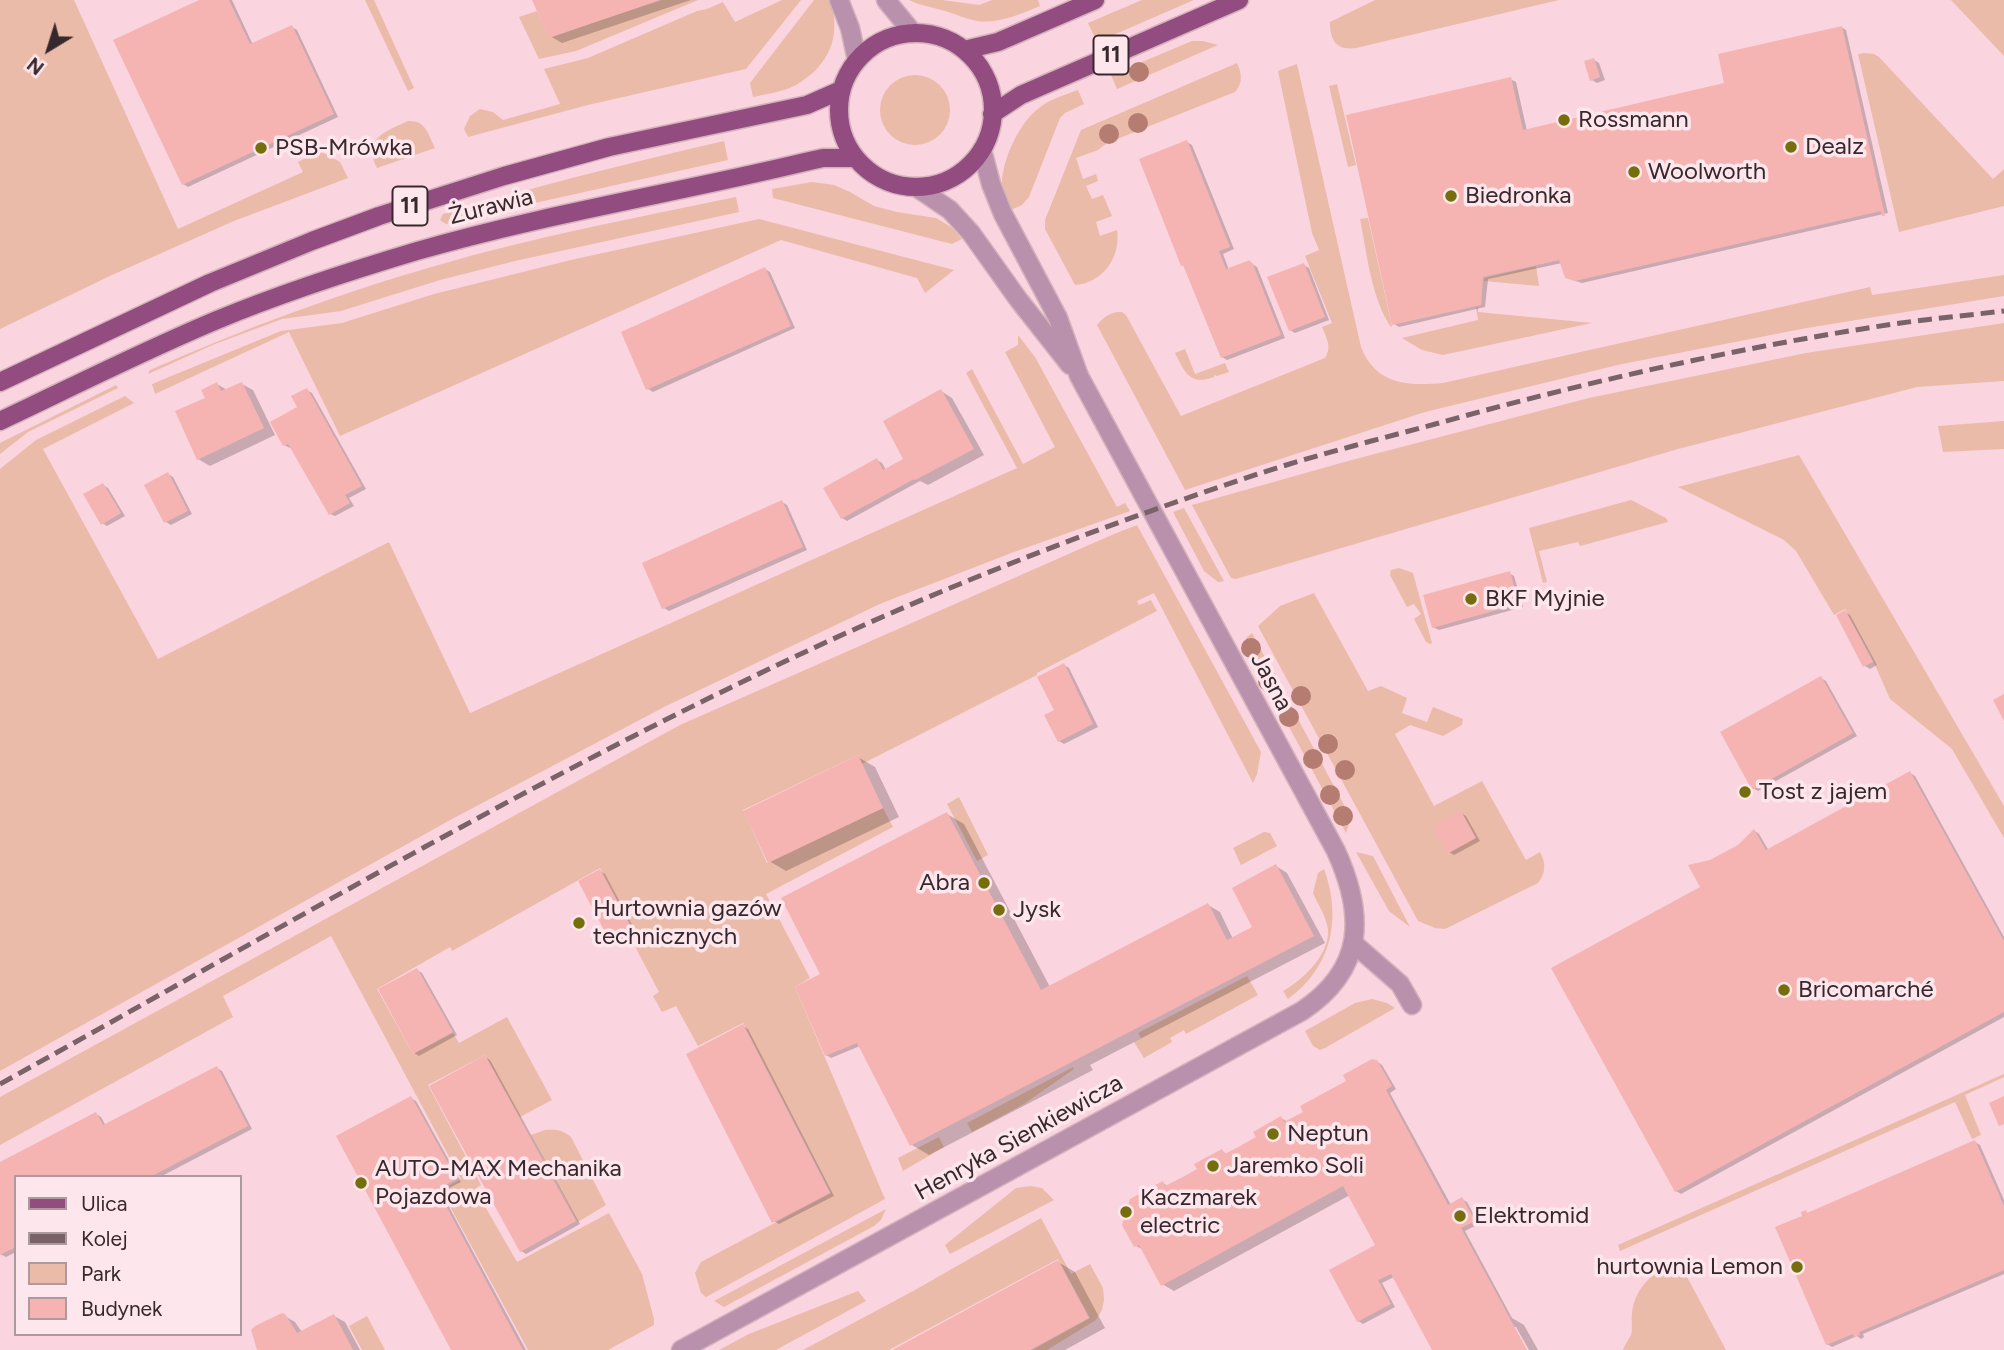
<!DOCTYPE html>
<html>
<head>
<meta charset="utf-8">
<style>
  body { margin:0 }
  #map { position:relative; width:2004px; height:1350px; overflow:hidden; background:#fad4df; font-family:Figtree,sans-serif }
  canvas { display:block }
  .legend { position:absolute; left:14px; top:1175px; width:228px; height:161px; box-sizing:border-box; background:#fde6ec; border:2px solid #ad9a9f; margin:0; padding:9px 12px; list-style:none; font-size:21px; color:#36282c }
  .legend li { display:flex; align-items:center; gap:14px; height:35px }
  .legend b { width:35px; border:2px solid #ad9a9f }
  .north { position:absolute; left:14px; top:14px; width:70px; height:70px; -webkit-text-stroke:5px #fde6ec; paint-order:stroke; rotate:218deg; font-size:19px; font-weight:700; line-height:28px; text-align:center; color:#36282c }
  .north::after { content:''; display:block; margin:auto; width:24px; height:32px; background:#36282c; clip-path:polygon(50% 0,100% 100%,50% 72%,0 100%) }
</style>
</head>
<body>
<div id="map">
<canvas width="2004" height="1350"></canvas>
<ul class="legend">
<li><b style="height:9px;background:#934c7f"></b>Ulica</li>
<li><b style="height:9px;background:#796369"></b>Kolej</li>
<li><b style="height:19px;background:#ebbba9"></b>Park</li>
<li><b style="height:19px;background:#f5b4b2"></b>Budynek</li>
</ul>
<div class="north">N</div>
</div>
<script>
const context = document.querySelector('canvas').getContext('2d');
context.lineJoin = 'round';
function fill(path, color) { context.fillStyle = color; context.fill(path, 'evenodd'); }
function trace(path, color, width, dash) { context.strokeStyle = color; context.lineWidth = width; context.lineCap = dash ? 'butt' : 'round'; context.setLineDash(dash || []); context.stroke(path); }
function label(font, color, halo, rows, align = 'center') {
  context.font = font + ' Figtree,sans-serif'; context.lineWidth = 7; context.setLineDash([]); context.textBaseline = 'middle'; context.strokeStyle = halo; context.fillStyle = color; for (const [text, x, y, turn = 0] of rows) {
    context.save(); context.translate(x, y); context.rotate((+turn || 0) * Math.PI / 180); context.textAlign = isNaN(turn) ? turn : align; if (halo) context.strokeText(text, 0, 0); context.fillText(text, 0, 0); context.restore();
  }
}
fill(new Path2D(`
  M0 0H74L178 229 303 172 298 162 320 151 340 162 348 178 234 221 112 275 0 329Z
  M365 0H374L414 88 408 91Z
  M662 0H698L576 51 539 59 519 17 537 11 549 37Z
  M782 0H801L746 69 588 105 468 137 464 129 470 116 480 109 493 112 503 120 560 104 544 69 588 58 697 11 707 9 723 2 735 22Z
  M814 0H830C842 36 829 66 796 85 783 92 767 94 753 97L750 83Z
  M909 0H942L979 5 992 0H1038L1040 6C1020 14 999 24 977 21 966 19 956 14 945 11 932 7 921 6 909 0Z
  M1142 0H1194L1097 42 1088 23Z
  M1375 0H1559L1356 48C1336 51 1330 40 1330 22Z
  M1951 0H2004V56Z
  M1192 41H1203L1218 45 1117 89 1111 75Z
  M1864 53 1874 54 1879 57 1993 179 2004 169V206L1899 232 1858 54Z
  M1237 63C1242 73 1243 84 1235 92L1107 143 1098 150 1076 158 1083 179 1096 174 1098 181 1086 186 1092 199 1103 195 1112 216 1096 222 1100 236 1117 230C1121 257 1103 283 1075 285L1045 229V220L1081 130Z
  M1297 64 1361 347C1376 385 1407 386 1443 383L1870 287 1872 295 2004 275V296L1807 328 1622 364 1425 412 1185 490 1097 325C1103 317 1112 311 1122 312L1126 315 1181 416 1325 358C1332 347 1327 339 1322 327L1332 323 1305 256 1319 250 1312 233 1278 71Z
  M880 110a35 35 0 1 1 70 0a35 35 0 1 1-70 0Z
  M1337 84 1356 165 1348 167 1329 86Z
  M1078 90 1084 104 1065 113 1060 118 1029 197 1022 205 1011 210C1007 202 1003 194 1002 184 1002 160 1019 123 1039 108 1050 99 1065 95 1078 90Z
  M408 121C426 120 428 134 435 148L377 168C362 138 385 132 408 121Z
  M724 141 728 160 517 207 446 224 440 220 443 214C536 186 629 163 724 141Z
  M812 182 834 185 850 192 874 206 897 212 936 218 951 227 962 239 952 244 773 198 772 189Z
  M736 197 739 212 515 261 440 280 341 311 282 319 215 344 148 374 150 370C243 329 337 294 435 266 533 237 635 218 736 197Z
  M1368 218 1392 326 1391 327C1371 298 1367 253 1360 219Z
  M759 219 954 270 925 293 917 278 781 240 340 436 289 332 155 394 152 384 281 331 342 323 434 294 571 260Z
  M1536 266 1539 286 1484 281 1485 278Z
  M1478 307V312L1592 323 1443 355 1422 350 1402 338 1478 320 1476 308Z
  M2004 323V381L1917 387 1678 449 1236 579 1231 578 1192 505 1348 461 1589 398 1806 353Z
  M1018 335 1035 357 1117 507 1125 503 1130 511 1014 552 882 603 666 706 452 819 0 1071V469L36 440 125 396 134 403 43 449 158 659 389 542 470 713 1017 468 966 373 972 369 1023 464 1055 447 1005 352 1018 345Z
  M1185 349 1195 374 1225 363 1229 372 1217 376 1214 375V377C1189 386 1185 372 1175 353Z
  M116 385 118 388 28 432 0 454V443Z
  M2004 421V449L1943 452 1938 426Z
  M1799 455 2004 806V838L1952 749 1890 699 1872 658 1845 609 1834 615 1796 551 1784 540 1678 487Z
  M1631 500 1666 518 1668 522 1580 546 1578 542 1539 551 1547 582 1543 583 1529 528Z
  M1184 508 1224 581 1218 582 1204 571 1173 512Z
  M1137 525 1261 752 1257 774 1253 783 1154 593 1137 601 1139 605 1151 600 1157 611 1037 673V675L862 764 858 755 743 810 767 863 883 808 893 827 766 894 810 978 795 987 885 1199 706 1297 701 1293 695 1273 701 1262 831 1193 743 1023 698 1046 676 1006 662 1012 653 996 659 992 629 935 634 931 600 868 452 951 450 947 377 989 413 1054 453 1033 459 1043 507 1017 552 1100 520 1117 485 1055 428 1085 481 1185 475 1189 517 1262 609 1213 642 1274 654 1319V1325L608 1350H528L441 1190 461 1179 331 936 223 996 233 1017 0 1145V1097L680 725 1114 534Z
  M1399 568 1413 573 1432 643 1430 644 1426 642 1414 619 1421 614 1414 604 1407 607 1390 575 1391 570Z
  M1314 593 1368 691 1381 686 1407 698 1402 713 1427 722 1433 707 1463 719 1462 725 1443 736 1410 725 1395 734 1434 806 1482 781 1526 860 1540 852C1546 863 1546 873 1538 883L1445 929 1435 928 1418 921 1258 626 1280 606Z
  M1252 633 1351 818 1346 833 1244 643 1247 637Z
  M959 797 988 855 977 861 947 804Z
  M1264 832 1270 833 1277 846 1241 865 1233 848Z
  M1356 852 1373 856 1410 927 1389 911Z
  M1324 869C1342 918 1332 967 1288 999L1283 991C1303 980 1330 954 1328 930 1327 917 1318 905 1313 893L1318 873Z
  M1247 976 1258 995 1186 1034 1184 1030 1170 1038 1172 1042 1144 1058 1134 1042 1141 1038 1138 1033Z
  M1372 999 1387 1003 1395 1008 1325 1048 1320 1050 1313 1046 1305 1031 1355 1003Z
  M1073 1067 1074 1069 1024 1104 972 1132 967 1123Z
  M2004 1074V1077L1965 1095 1981 1135 1972 1139 1955 1102 1620 1251 1618 1245Z
  M545 1130C555 1129 563 1130 571 1137L606 1205 578 1222 531 1135Z
  M939 1137 944 1147 903 1171 898 1158Z
  M1031 1186 1042 1188 1054 1200 950 1254 945 1245 1016 1188Z
  M886 1209 881 1220 874 1226 724 1307 714 1301Z
  M1041 1218 1071 1274 1090 1264 1103 1288 1104 1300 1102 1310 1096 1320 1047 1350H1032L1090 1318 1058 1259 889 1350H803L915 1290Z
  M1678 1260 1726 1350H1623C1625 1344 1628 1341 1631 1335 1633 1330 1631 1319 1632 1313 1635 1286 1655 1271 1678 1260Z
  M858 1291 866 1301 776 1350H719L749 1334Z
  M367 1316 385 1350H362L349 1326Z`), '#ebbba9');
fill(new Path2D(`
  M203 0H232L253 45 292 27 297 30 338 117 188 187 183 184Z
  M534 0H691L562 43 550 36Z
  M1841 27 1846 30 1888 213 1582 283 1572 280 1562 263 1488 279 1485 307 1399 327 1394 324 1510 79 1516 82 1527 131 1726 85Z
  M1594 60 1599 63 1605 80 1597 83 1592 80Z
  M1187 142 1192 145 1234 249 1223 254 1229 270 1249 262 1257 267 1285 338 1227 360 1222 357 1186 267 1182 265Z
  M1303 265 1309 268 1329 320 1295 333 1290 330Z
  M765 269 770 272 795 328 653 392 648 389Z
  M217 384 227 390 242 384 253 390 275 435 210 466 198 459Z
  M307 390 312 393 366 489 349 498 354 506 335 516 330 514 292 447 290 448 284 445Z
  M941 391 952 398 984 455 928 485 920 481 847 521 842 518 877 460 882 463 886 470 906 459Z
  M168 474 173 477 192 514 171 525 166 522Z
  M103 485 108 488 125 516 107 526 102 523Z
  M782 502 787 505 807 550 669 611 664 608Z
  M1509 573 1514 576 1523 607 1439 630 1433 627Z
  M1845 612 1850 615 1877 665 1870 669 1865 666Z
  M1064 665 1069 668 1098 727 1064 744 1059 741 1056 710Z
  M1821 678 1826 681 1857 736 1758 791 1753 788Z
  M858 757 875 767 899 817 786 871 769 861Z
  M1910 773 1915 776 2004 937V1017L1681 1194 1676 1191 1702 887 1711 862 1739 846 1755 831 1759 834 1769 851Z
  M1461 813 1466 816 1480 841 1454 855 1449 852Z
  M947 814 964 824 1050 987 1208 905 1220 912 1233 939 1255 928 1276 866 1287 873 1325 943 1090 1065 1093 1070 929 1155 912 1145 860 1046 831 1058 826 1055 820 976Z
  M600 871 605 874 637 934 618 944 613 941Z
  M417 970 422 973 457 1035 419 1056 414 1053Z
  M743 1026 748 1029 834 1196 779 1224 774 1221Z
  M485 1057 490 1060 580 1224 526 1254 521 1251Z
  M1376 1061 1382 1065 1396 1089 1390 1093 1451 1205 1462 1199 1467 1202 1479 1224 1465 1231 1512 1318 1524 1325 1538 1350H1529L1516 1327H1512L1525 1350H1433L1394 1277 1382 1283 1395 1307 1363 1324 1358 1321 1377 1246 1350 1195 1174 1291 1162 1284 1144 1250 1136 1246 1163 1183 1169 1187 1199 1170 1222 1151 1228 1155 1258 1138 1281 1118 1288 1122 1303 1114Z
  M217 1068 222 1071 252 1129 160 1177H16V1252L6 1257 0 1254V1164L96 1114 101 1117 106 1126Z
  M411 1098 416 1101 461 1182 441 1192 526 1350H452Z
  M1975 1142 1980 1145 2004 1200V1274L1863 1334 1864 1337 1861 1339 1857 1336 1832 1347 1827 1344 1804 1217 1806 1212 1809 1214Z
  M1058 1262 1075 1272 1105 1328 1065 1350H894Z
  M283 1315 295 1322 302 1332 334 1316 345 1322 360 1350H259Z`), '#0003');
fill(new Path2D(`
  M199 0H229L250 44 292 25 334 114 182 185 113 40Z
  M532 0H660L549 38Z
  M1842 26 1885 216H1882L1881 211 1575 281 1565 278 1559 260 1551 262 1483 277 1481 305 1392 325 1346 115 1511 77 1523 130 1724 83 1718 54Z
  M1594 58 1600 77 1590 81 1584 61Z
  M1187 140 1230 247 1219 251 1226 269 1250 260 1251 263 1252 262 1281 335 1221 358 1183 265 1181 266 1139 159Z
  M1304 263 1325 317 1289 331 1267 277Z
  M765 267 791 326 646 390 621 332Z
  M217 382 221 391 242 382 264 428 197 460 175 411 205 398 201 390Z
  M307 388 362 486 345 495 350 503 329 515 288 444 283 446 270 422 297 407 291 396Z
  M941 389 974 449 915 480 914 479 841 519 823 488 877 458 883 470 903 459 883 421Z
  M168 472 188 511 164 523 144 485Z
  M103 483 121 513 101 525 83 494Z
  M782 500 803 547 662 609 642 563Z
  M1510 571 1519 604 1432 628 1423 595Z
  M1845 610 1873 662 1863 667 1836 615Z
  M1064 663 1093 724 1058 742 1044 715 1054 710 1037 677Z
  M1821 676 1853 733 1752 790 1720 732Z
  M2004 694V721L1993 700Z
  M858 755 883 808 768 863 743 811Z
  M1910 771 2004 941V1012L1675 1192 1551 968 1700 887 1688 865 1710 860 1738 845 1754 829 1766 850Z
  M1461 811 1476 838 1447 854 1432 827Z
  M947 812 1041 990 1208 903 1227 940 1252 927 1232 888 1276 864 1314 936 910 1146 857 1043 825 1056 795 987 820 974 781 898Z
  M600 869 633 931 611 943 578 881Z
  M417 968 453 1032 413 1054 378 989Z
  M743 1024 830 1193 772 1223 686 1054Z
  M485 1055 576 1221 520 1252 429 1086Z
  M1372 1059 1377 1060 1392 1086 1386 1090 1448 1205 1462 1197 1475 1221 1461 1228 1527 1350H1432L1391 1274 1378 1280 1391 1304 1357 1322 1329 1270 1375 1245 1343 1186 1161 1286 1139 1245 1134 1247 1122 1225 1130 1199 1163 1181 1165 1186 1181 1178 1197 1169 1194 1164 1222 1149 1225 1154 1240 1146 1256 1137 1253 1132 1281 1116 1284 1122 1303 1112 1300 1106 1346 1081 1343 1075Z
  M217 1066 248 1126 150 1177H16V1247L0 1255V1162L96 1112 103 1125Z
  M411 1096 457 1179 437 1189 523 1350H451L336 1136Z
  M2004 1096V1124L1999 1126 1989 1103Z
  M1975 1140 2004 1206V1270L1859 1332 1860 1335 1854 1337 1853 1334 1826 1345 1775 1227 1802 1216 1801 1212 1806 1210 1807 1213Z
  M1058 1260 1089 1318 1030 1350H892Z
  M282 1313 285 1314 297 1333 334 1314 353 1350H257L251 1330 255 1326Z`), '#f5b4b2');
const minor = new Path2D(`
  M916 187 950 210 971 233 1018 299 1070 365
  M1353 943 1400 984 1412 1005
  M681 1350 1302 1011C1365 969 1365 915 1336 851L1079 376 1058 318 1003 214 991 184 982 150`);
const tertiary = new Path2D(`
  M839 0 850 28 857 60
  M886 0 913 33`);
const primary = new Path2D(`
  M839 110a77 77 0 1 1 154 0a77 77 0 1 1-154 0Z
  M964 50 998 42 1095 0
  M992 114 1021 95 1239 0
  M0 382 210 283 312 241 379 216 504 176 609 147 807 105 841 90
  M0 421C72 387 143 351 217 320 282 293 350 271 417 251 545 214 676 193 805 162L823 158H855`);
trace(minor, '#d3b2bb', 21);
trace(tertiary, '#d3b2bb', 21);
trace(primary, '#d3b2bb', 21);
trace(minor, '#b991ac', 18);
trace(tertiary, '#b991ac', 18);
trace(primary, '#934c7f', 18);
trace(new Path2D(`
  M0 1084C266 937 529 781 805 652 952 583 1107 524 1261 473 1319 454 1380 439 1439 423 1582 383 1728 350 1874 327 1917 320 1961 316 2004 311`), '#796369', 5, [14, 7]);
context.fillStyle = '#b57d72';
for (const [x, y] of [
  [1139,72],
  [1138,123],
  [1109,134],
  [1251,648],
  [1268,681],
  [1301,696],
  [1289,717],
  [1328,744],
  [1313,759],
  [1345,770],
  [1330,795],
  [1343,816]
]) { context.beginPath(); context.arc(x, y, 10, 0, 2 * Math.PI); context.fill(); }
for (const [x, y, r, color] of [
  [1564,120,7,"#766e0c"],
  [1791,147,7,"#766e0c"],
  [261,148,7,"#766e0c"],
  [1634,172,7,"#766e0c"],
  [1451,196,7,"#766e0c"],
  [1471,599,7,"#766e0c"],
  [1745,792,7,"#766e0c"],
  [984,883,7,"#766e0c"],
  [999,910,7,"#766e0c"],
  [579,923,7,"#766e0c"],
  [1784,990,7,"#766e0c"],
  [1273,1134,7,"#766e0c"],
  [1213,1166,7,"#766e0c"],
  [361,1183,7,"#766e0c"],
  [1126,1212,7,"#766e0c"],
  [1460,1216,7,"#766e0c"],
  [1797,1267,7,"#766e0c"]
]) { const dot = new Path2D(); dot.arc(x, y, r, 0, 2 * Math.PI); context.fillStyle = color; context.fill(dot); trace(dot, '#fde6ec', 2.5); }
for (const [x, y, w] of [
  [1111,55,35],
  [410,206,35]
]) { const box = new Path2D(); box.roundRect(x - w / 2, y - 19.5, w, 39, 5); context.fillStyle = '#fde6ec'; context.fill(box); trace(box, '#36282c', 2); }
label('bold 23px', '#36282c', null, [
  ["11",1111,55],
  ["11",410,206]
]);
label('24px', '#36282c', '#fde6ec', [
  ["Rossmann",1578,120],
  ["Dealz",1805,147],
  ["PSB-Mrówka",275,148],
  ["Woolworth",1648,172],
  ["Biedronka",1465,196],
  ["BKF Myjnie",1485,599],
  ["Tost z jajem",1759,792],
  ["Abra",970,883,"right"],
  ["Hurtownia gazów",593,909],
  ["technicznych",593,937],
  ["Jysk",1013,910],
  ["Bricomarché",1798,990],
  ["Neptun",1287,1134],
  ["Jaremko Soli",1227,1166],
  ["AUTO-MAX Mechanika",375,1169],
  ["Pojazdowa",375,1197],
  ["Kaczmarek",1140,1198],
  ["electric",1140,1226],
  ["Elektromid",1474,1216],
  ["hurtownia Lemon",1783,1267,"right"]
], 'left');
label('24px', '#36282c', '#fde6ec', [
  ["Żurawia",491,207,-14],
  ["Jasna",1271,682,62],
  ["Henryka Sienkiewicza",1019,1138,-29]
]);
</script>
</body>
</html>
